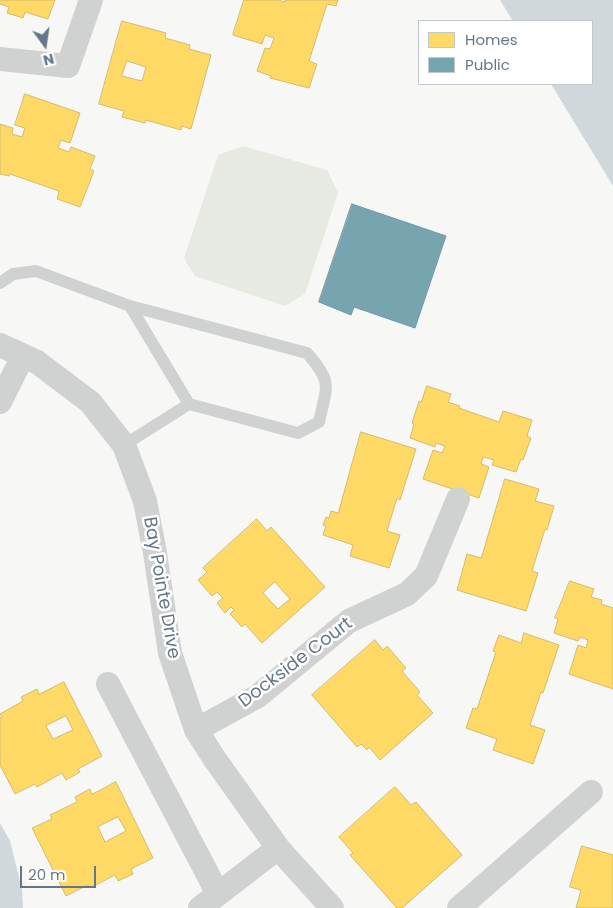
<!DOCTYPE html>
<html>
<head>
<meta charset="utf-8">
<style>
  body { margin:0 }
  #map { position:relative; width:613px; height:908px; overflow:hidden; background:#f7f7f5; font-family:Poppins,sans-serif }
  canvas { display:block }
  .legend { position:absolute; left:418px; top:20px; width:175px; height:65px; box-sizing:border-box; background:#fff; border:1px solid #c1c9cf; margin:0; padding:6px 9px; list-style:none; font-size:15px; color:#657787 }
  .legend li { display:flex; align-items:center; gap:10px; height:25px }
  .legend b { width:25px; border:1px solid #c1c9cf }
  .north { position:absolute; left:20px; top:20px; width:50px; height:50px; -webkit-text-stroke:4px #fff; paint-order:stroke; rotate:166deg; font-size:14px; font-weight:700; line-height:20px; text-align:center; color:#657787 }
  .north::after { content:''; display:block; margin:auto; width:18px; height:22px; background:#657787; clip-path:polygon(50% 0,100% 100%,50% 72%,0 100%) }
  .scale { position:absolute; left:20px; top:866px; width:76px; height:22px; box-sizing:border-box; border:2px solid #657787; border-top:0; padding-left:6px; font-size:15px; line-height:18px; white-space:nowrap; color:#657787; -webkit-text-stroke:4px #fff; paint-order:stroke }
</style>
</head>
<body>
<div id="map">
<canvas width="613" height="908"></canvas>
<ul class="legend">
<li><b style="height:14px;background:#ffd966"></b>Homes</li>
<li><b style="height:14px;background:#76a5af"></b>Public</li>
</ul>
<div class="north">N</div>
<div class="scale">20 m</div>
</div>
<script>
const context = document.querySelector('canvas').getContext('2d');
context.lineJoin = 'round';
function fill(path, color) { context.fillStyle = color; context.fill(path, 'evenodd'); }
function trace(path, color, width, dash) { context.strokeStyle = color; context.lineWidth = width; context.lineCap = dash ? 'butt' : 'round'; context.setLineDash(dash || []); context.stroke(path); }
function label(font, color, halo, rows, align = 'center') {
  context.font = font + ' Poppins,sans-serif'; context.lineWidth = 5; context.setLineDash([]); context.textBaseline = 'middle'; context.strokeStyle = halo; context.fillStyle = color; for (const [text, x, y, turn = 0] of rows) {
    context.save(); context.translate(x, y); context.rotate((+turn || 0) * Math.PI / 180); context.textAlign = isNaN(turn) ? turn : align; if (halo) context.strokeText(text, 0, 0); context.fillText(text, 0, 0); context.restore();
  }
}
fill(new Path2D(`
  M243 146 327 170 338 193 305 294 285 306 195 276 184 258 218 155Z`), '#e6eae3');
fill(new Path2D(`
  M500 0H613V186L551 84H592V21H513Z
  M0 823 10 841 22 889 23 908H0Z`), '#d0d8db');
const homes = new Path2D(`
  M0 0H55L48 19 25 12 23 18 7 13 9 7 0 4Z
  M244 0H278L285 2V0H338L336 6 327 4 309 61 317 64 309 88 270 78 271 76 257 71 265 48 270 49 274 38 265 35 262 44 233 35Z
  M122 21 166 33 165 38 190 45 189 49 211 55 191 129 182 126 181 130 146 120 145 123 122 117 124 111 99 104ZM127 61 146 67 142 81 122 76Z
  M25 94 80 113 70 143 61 140 58 148 69 152 71 147 95 156 90 169 94 171 80 207 57 199 59 191 10 174 9 176 0 174V124L13 128 12 134 22 137 25 128 15 125Z
  M427 386 451 394 448 402 460 406 459 408 499 422 503 411 532 420 527 436 531 438 523 460 521 459 516 472 492 465 494 460 483 457 481 464 489 467 479 498 423 479 433 450 442 453 445 446 436 443 435 447 410 438 414 424 412 423 419 401 421 402Z
  M361 432 416 449 400 500 397 498 387 531 400 535 389 568 350 556 353 545 323 535 326 526 323 525 326 517 329 518 331 511 338 513Z
  M505 479 539 489 535 501 554 506 547 530 545 529 532 571 538 573 526 611 457 590 467 554 481 558Z
  M257 519 267 531 271 527 325 587 262 643 245 624 242 627 230 614 234 610 231 607 225 613 217 603 223 598 217 592 212 596 198 580 207 572 203 568ZM275 582 290 599 278 609 263 593Z
  M570 581 594 589 591 597 602 600 601 604 613 608V689L569 674 578 645 586 648 588 640 580 637 578 641 554 633 558 619 555 618Z
  M524 633 559 645 543 693 541 692 530 725 545 730 533 764 493 750 497 739 466 728 473 708 477 709 496 652 493 651 499 635 521 643Z
  M375 640 383 650 387 646 406 668 402 671 420 692 417 695 433 713 380 760 369 747 367 750 361 744 357 747 312 695Z
  M64 682 102 756 78 769 80 772 66 780 62 773 37 787 35 784 15 794 0 765V718L2 717 0 714 23 701 21 697 37 689 39 694ZM66 716 73 730 53 739 46 726Z
  M116 782 153 858 131 869 133 874 118 881 115 875 90 888 88 885 66 896 32 828 52 819 50 815 77 802 75 797 90 789 92 794ZM118 817 126 831 105 842 98 827Z
  M395 787 411 805 416 802 462 855 402 908H397L350 855 353 853 339 837Z
  M582 846 613 855V908H576L581 890 570 887Z`);
fill(homes, '#ffd966');
trace(homes, '#d1bc70', 1);
const public = new Path2D(`
  M352 204 446 236 415 328 354 307 351 315 319 302Z`);
fill(public, '#76a5af');
trace(public, '#7197a3', 1);
trace(new Path2D(`
  M0 283 13 274 36 271 130 306 307 353C333 383 327 385 319 422L298 433 189 404 124 445
  M130 306 189 404`), '#d0d2d2', 12);
trace(new Path2D(`
  M0 59 68 66 91 0
  M0 345 37 362 90 402 124 445 145 501 155 553 170 653 196 730 214 758 278 848 332 908
  M0 402 23 356
  M108 684 218 894
  M196 730 258 696 349 621 407 594 426 576 458 499
  M200 908 278 848
  M459 908 591 792`), '#d0d2d2', 24);
label('18px', '#657787', '#fff', [
  ["Bay Pointe Drive",161,588,80],
  ["Dockside Court",296,663,-37]
]);
</script>
</body>
</html>
